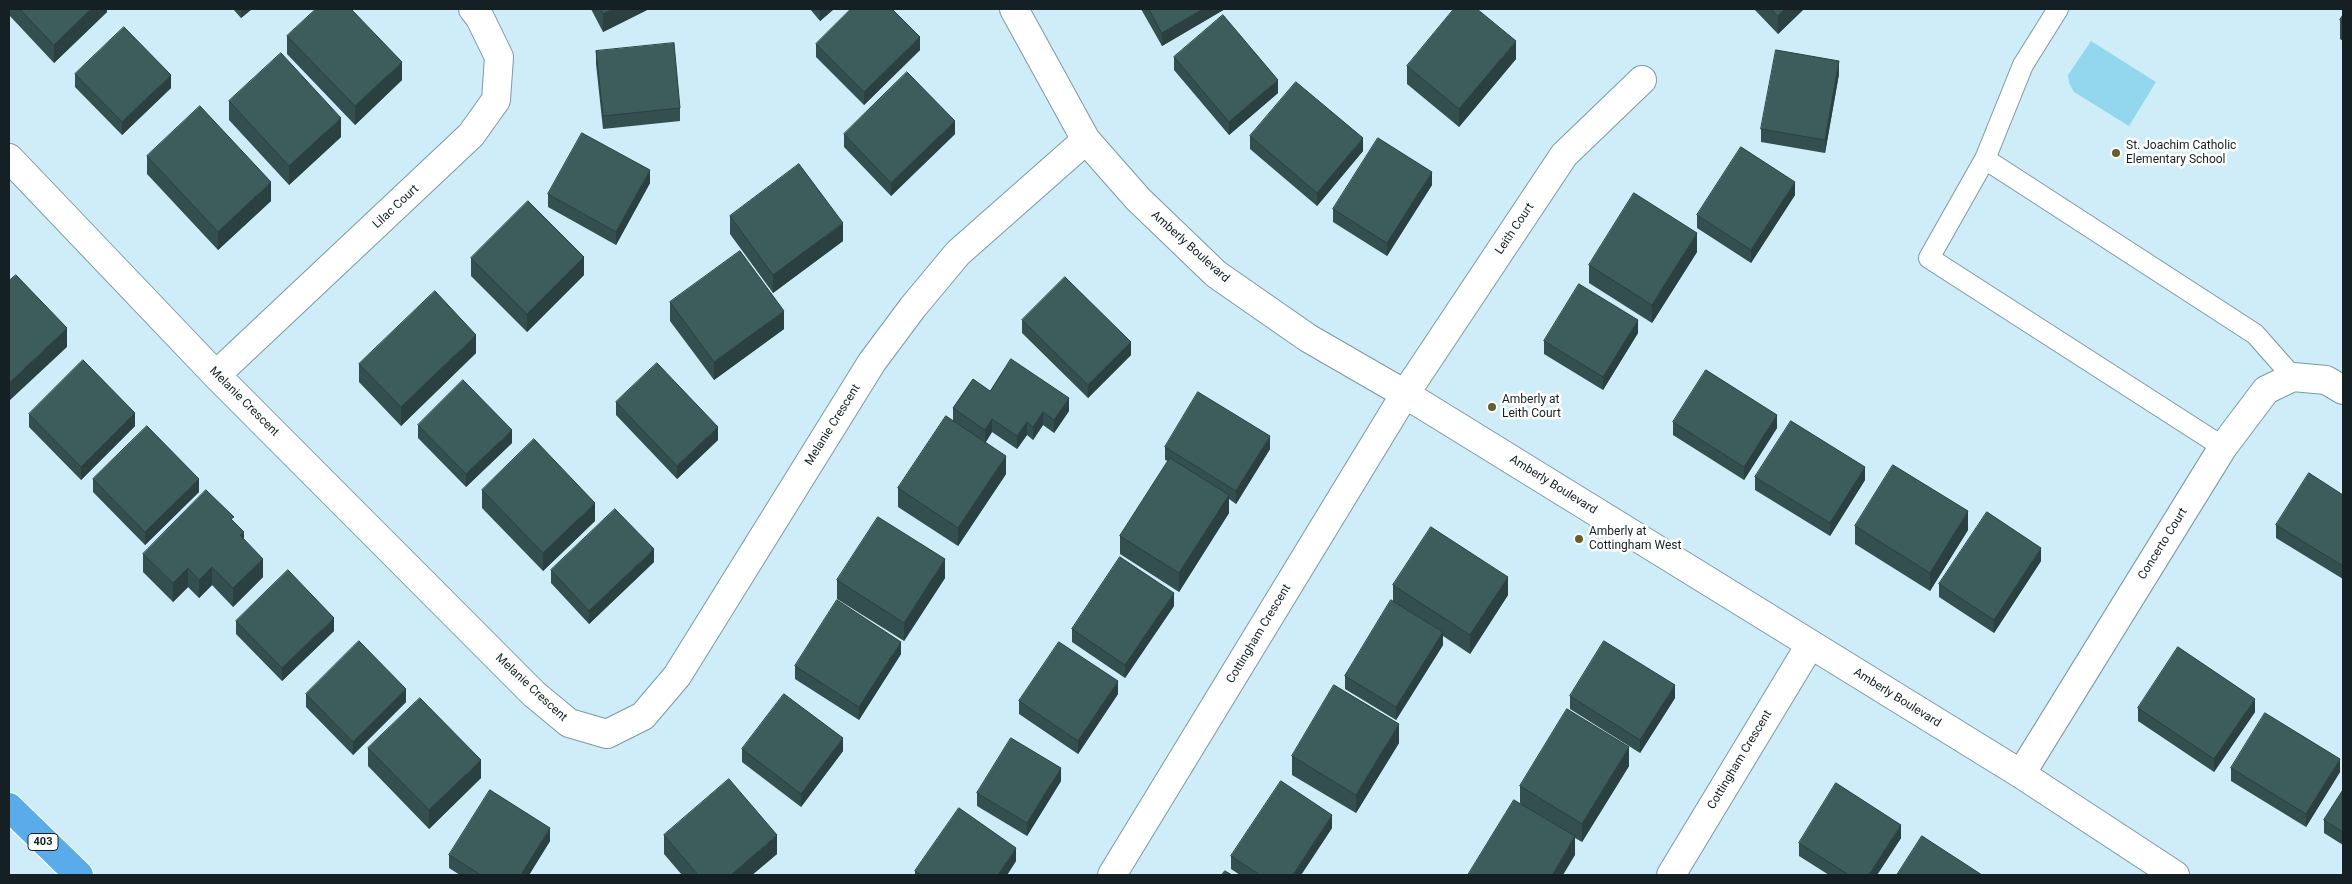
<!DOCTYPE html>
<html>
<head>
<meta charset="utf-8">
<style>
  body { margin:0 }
  #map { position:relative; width:2352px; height:884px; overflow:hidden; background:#ceedf8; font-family:Roboto,sans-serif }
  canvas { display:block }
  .frame { position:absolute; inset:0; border:10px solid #142024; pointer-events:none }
</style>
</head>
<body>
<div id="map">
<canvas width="2352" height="884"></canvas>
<div class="frame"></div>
</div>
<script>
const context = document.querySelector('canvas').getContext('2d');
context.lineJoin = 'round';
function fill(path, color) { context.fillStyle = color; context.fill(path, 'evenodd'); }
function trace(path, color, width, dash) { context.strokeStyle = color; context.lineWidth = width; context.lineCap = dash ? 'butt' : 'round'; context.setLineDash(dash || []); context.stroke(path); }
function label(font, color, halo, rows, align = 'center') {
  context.font = font + ' Roboto,sans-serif'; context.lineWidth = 5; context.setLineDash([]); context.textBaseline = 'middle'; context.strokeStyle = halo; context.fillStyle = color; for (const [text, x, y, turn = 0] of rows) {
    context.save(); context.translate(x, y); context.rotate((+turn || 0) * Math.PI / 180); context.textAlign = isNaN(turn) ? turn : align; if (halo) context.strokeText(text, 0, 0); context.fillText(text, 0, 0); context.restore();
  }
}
fill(new Path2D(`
  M2091 41 2156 82 2129 126 2074 92 2069 83 2068 75Z`), '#92d7ed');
const lane = new Path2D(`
  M2058 9 2023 65 1985 159 1929 258 2223 447
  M1985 159 2255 334 2293 377`);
const street = new Path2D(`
  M1014 9 1086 140 1138 199 1216 274 1308 338 1405 394 2021 774 2175 875
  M9 158 216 375 534 694 569 723 607 734 643 716 677 676 872 362 913 307 958 253 1086 140
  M216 375 471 135 496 100 499 57 480 18 473 9
  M2021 774 2223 447 2266 390 2293 377 2326 380 2343 390
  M1112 875 1405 394 1564 155 1642 80
  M1671 875 1810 645`);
const highway = new Path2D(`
  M9 807 79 875`);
trace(lane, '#7c99a3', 22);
trace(street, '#7c99a3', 30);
trace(highway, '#fff', 30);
trace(lane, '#fff', 20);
trace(street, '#fff', 28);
trace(highway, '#5aabe9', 28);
fill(new Path2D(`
  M9 9H107V12L54 63 9 15Z
  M233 9H252L241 18Z
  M591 9H649L603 32Z
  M810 9H834L820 21Z
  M1141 9H1225L1162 46Z
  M1754 9H1804L1778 34Z
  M2343 15V41L2340 39V20Z
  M287 36 402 80 355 125 287 54Z
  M816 44 920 50 864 105 816 57Z
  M596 51 680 108V121L603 129 596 64Z
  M1174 57 1278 93 1229 135 1174 70Z
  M1516 59 1459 127 1407 84V66Z
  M75 74 171 88 122 135 75 87Z
  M1839 74 1825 153 1761 142V129Z
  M229 101 341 137 289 185 229 120Z
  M844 134H955L891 196 844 147Z
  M1250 136 1363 151 1317 206 1250 149Z
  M147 156 271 201 218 250 147 174Z
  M650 183 616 245 548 207V194Z
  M1432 185 1387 256 1333 222V209Z
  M1795 195 1751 263 1697 228V215Z
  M730 216 843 241 773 293 730 234Z
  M1697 252 1652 323 1589 283V265Z
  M471 258 584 275 527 332 471 276Z
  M670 302 784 329 714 380 670 321Z
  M1022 320 1131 355 1088 398 1022 333Z
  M1638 333 1603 390 1544 354V341Z
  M476 353 401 426 359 382V364Z
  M990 391 1069 411 1054 433 1043 425 1033 440 1027 435 1017 449 992 432 986 442 1006 474 958 546 898 507V488L953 421V408Z
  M616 402 718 440 677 479 616 415Z
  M29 414 135 426 81 480 29 427Z
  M1673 422 1777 428 1744 480 1673 435Z
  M418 425 512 443 466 487 418 438Z
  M1165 447 1270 449 1236 504 1229 499V513L1179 592 1120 554V536L1168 461 1165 460Z
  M1755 477 1865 480 1830 536 1755 490Z
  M93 479 199 492 145 545 93 492Z
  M482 490 595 521 543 571 482 508Z
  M2343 495V579L2276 538V525Z
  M234 522 244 539 263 577 233 607 212 585 199 598 188 587 173 602 143 572V554Z
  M1855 526 1968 530 1930 591 1855 544Z
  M2041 561 1994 633 1939 597V584Z
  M654 562 589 624 551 583V570Z
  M945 578 904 641 837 599V580Z
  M1393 585 1508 595 1470 654 1443 636V645L1396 720 1345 689V676L1393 601Z
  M1174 606 1125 678 1072 642V629Z
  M236 621 334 631 282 681 236 634Z
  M901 654 859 720 795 679V666Z
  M306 694 406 702 353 755 306 707Z
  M1118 694 1078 754 1019 714V701Z
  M1570 696 1675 698 1640 753 1570 709Z
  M2138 708 2255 712 2214 772 2138 721Z
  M1399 743 1356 813 1292 775V756Z
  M368 748 481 778 429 829 368 766Z
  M742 749 843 751 801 807 742 762Z
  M1629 766 1582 842 1575 838V855L1520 803V786Z
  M2231 768 2340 772 2306 827 2231 781Z
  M1061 781 1027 836 977 806V793Z
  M2343 790V845L2324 833V820Z
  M1332 828 1301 875H1240L1231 869V856Z
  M664 835 777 854 752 875H682L664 854Z
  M1901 838 1877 875H1829L1799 856V843Z
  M550 841 529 875H460L449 868V855Z
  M1016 861 1007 875H915V871Z`), '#344f4f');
fill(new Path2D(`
  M91 9H107V12L54 63V45Z
  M241 9H252L241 18Z
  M613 9H649L603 32V14Z
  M820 9H834L820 21Z
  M1203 9H1225L1162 46V33Z
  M1785 9H1804L1778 34V16Z
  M920 37V50L864 105V92Z
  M1516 41V59L1459 127V109Z
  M1839 61V74L1825 153V140Z
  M402 62V80L355 125V106Z
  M171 75V88L122 135V122Z
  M1278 80V93L1229 135V122Z
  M341 118V137L289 185V166Z
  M955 121V134L891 196V183Z
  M1363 138V151L1317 206V193Z
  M650 170V183L616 245V232Z
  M1432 172V185L1387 256V243Z
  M271 182V201L218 250V232Z
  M1795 182V195L1751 263V250Z
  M843 223V241L773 293V275Z
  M1697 233V252L1652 323V305Z
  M584 257V275L527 332V314Z
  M784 311V329L714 380V362Z
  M1638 320V333L1603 390V377Z
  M67 328V347L9 401V383Z
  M476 335V353L401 426V407Z
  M1131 342V355L1088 398V385Z
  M1069 398V411L1054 433V420Z
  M1043 412V425L1033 440V427Z
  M135 413V426L81 480V467Z
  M1777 415V428L1744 480V467Z
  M992 419V432L985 443V430Z
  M1027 422V435L1017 449V436Z
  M718 427V440L677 479V466Z
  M512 430V443L466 487V474Z
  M1270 436V449L1236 504V491Z
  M1006 456V474L958 546V528Z
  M1865 467V480L1830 536V523Z
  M199 479V492L145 545V532Z
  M1229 495V513L1179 592V573Z
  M595 503V521L543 571V553Z
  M1968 511V530L1930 591V573Z
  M244 532V550L240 535Z
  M2041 548V561L1994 633V620Z
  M654 549V562L589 624V611Z
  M263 559V577L233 607V588Z
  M945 559V578L904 641V623Z
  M212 567V585L199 598V580Z
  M188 568V587L173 602V583Z
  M1508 577V595L1470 654V635Z
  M1174 593V606L1125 678V665Z
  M334 618V631L282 681V668Z
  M1443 632V645L1396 720V707Z
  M901 642V654L859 720V707Z
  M1118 681V694L1078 754V741Z
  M1675 685V698L1640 753V740Z
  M406 689V702L353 755V742Z
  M2255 699V712L2214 772V759Z
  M1399 724V743L1356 813V795Z
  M843 738V751L801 807V794Z
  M1629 747V766L1582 842V824Z
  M2340 759V772L2306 827V814Z
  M481 760V778L429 829V810Z
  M1061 768V781L1027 836V823Z
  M1332 815V828L1301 875H1293Z
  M1901 825V838L1877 875H1869Z
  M550 828V841L529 875H521Z
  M777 835V854L752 875H731Z
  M1575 836V855L1563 875H1552Z
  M1016 848V861L1007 875H998Z`), '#2b4040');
const building = new Path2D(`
  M20 9H91L54 45Z
  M316 9H351L402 62 355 106 287 36Z
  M601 9H613L603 14Z
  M851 9H892L920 37 864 92 816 44Z
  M1149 9H1203L1162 33Z
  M1454 9H1477L1516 41 1459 109 1407 66Z
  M1771 9H1785L1778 16Z
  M1223 15 1278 80 1229 122 1174 57Z
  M2343 15V22L2340 20Z
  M124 27 171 75 122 122 75 74Z
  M674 43 680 108 603 116 596 51Z
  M1776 50 1839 61 1825 140 1761 129Z
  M281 53 341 118 289 166 229 101Z
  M907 72 955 121 891 183 844 134Z
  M1296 82 1363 138 1317 193 1250 136Z
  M200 106 271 182 218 232 147 156Z
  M582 133 650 170 616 232 548 194Z
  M1378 138 1432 172 1387 243 1333 209Z
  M1741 147 1795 182 1751 250 1697 215Z
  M799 164 843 223 773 275 730 216Z
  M1634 193 1697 233 1652 305 1589 265Z
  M528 201 584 257 527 314 471 258Z
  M740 251 784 311 714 362 670 302Z
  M16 275 67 328 9 383V281Z
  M1065 277 1131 342 1088 385 1022 320Z
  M1579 284 1638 320 1603 377 1544 341Z
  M435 291 476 335 401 407 359 364Z
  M1011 359 1069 398 1054 420 1043 412 1033 427 1027 422 1017 436 992 419 985 430 953 408 973 379 990 391Z
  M83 360 135 413 81 467 29 414Z
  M657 363 718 427 677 466 616 402Z
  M1706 370 1777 415 1744 467 1673 422Z
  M463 380 512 430 466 474 418 425Z
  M1198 392 1270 436 1236 491 1165 447Z
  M946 416 1006 456 958 528 898 488Z
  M1791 421 1865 467 1830 523 1755 477Z
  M147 426 199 479 145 532 93 479Z
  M534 439 595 503 543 553 482 490Z
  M1170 458 1229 495 1179 573 1120 536Z
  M1893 465 1968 511 1930 573 1855 526Z
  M2309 473 2343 495V566L2276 525Z
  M206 490 234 517 231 519 244 532 240 535 263 559 233 588 212 567 199 580 188 568 173 583 143 554Z
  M615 509 654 549 589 611 551 570Z
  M1987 512 2041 548 1994 620 1939 584Z
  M878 517 945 559 904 623 837 580Z
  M1431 527 1508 577 1470 635 1393 585Z
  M1120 557 1174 593 1125 665 1072 629Z
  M288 570 334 618 282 668 236 621Z
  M837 600 901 642 859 707 795 666Z
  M1391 600 1443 632 1396 707 1345 676Z
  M359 641 406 689 353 742 306 694Z
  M1604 641 1675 685 1640 740 1570 696Z
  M1059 642 1118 681 1078 741 1019 701Z
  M2178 647 2255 699 2214 759 2138 708Z
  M1334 685 1399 724 1356 795 1292 756Z
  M784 694 843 738 801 794 742 749Z
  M420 698 481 760 429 810 368 748Z
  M1567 709 1629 747 1582 824 1520 786Z
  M2265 713 2340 759 2306 814 2231 768Z
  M1011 738 1061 768 1027 823 977 793Z
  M729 779 777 835 731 875H698L664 835Z
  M1281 781 1332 815 1293 875H1260L1231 856Z
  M1836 783 1901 825 1869 875H1849L1799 843Z
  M490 790 550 828 521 875H481L449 855Z
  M2343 790V832L2324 820Z
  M1514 800 1575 836 1552 875H1468Z
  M959 808 1016 848 998 875H921L915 871Z
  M1922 836 1982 875H1897Z
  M1225 871 1232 875H1222Z`);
fill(building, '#3d5c5c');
trace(building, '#2b4040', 1);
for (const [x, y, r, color] of [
  [2116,153,5,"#665f2b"],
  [1492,407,5,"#665f2b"],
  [1579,539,5,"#665f2b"]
]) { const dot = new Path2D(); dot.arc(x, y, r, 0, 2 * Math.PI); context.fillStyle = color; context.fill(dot); trace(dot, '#fff', 2); }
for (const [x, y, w] of [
  [43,842,30]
]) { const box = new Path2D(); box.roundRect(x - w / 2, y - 8.5, w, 17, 4); context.fillStyle = '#fff'; context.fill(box); trace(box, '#142024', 1); }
label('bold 11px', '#142024', null, [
  ["403",43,842]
]);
label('12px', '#142024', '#fff', [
  ["St. Joachim Catholic",2126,146],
  ["Elementary School",2126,160],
  ["Amberly at",1502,400],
  ["Leith Court",1502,414],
  ["Amberly at",1589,532],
  ["Cottingham West",1589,546]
], 'left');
label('12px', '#142024', '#fff', [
  ["Lilac Court",396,207,-43],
  ["Leith Court",1515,229,-56],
  ["Amberly Boulevard",1190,247,42],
  ["Melanie Crescent",244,402,45],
  ["Melanie Crescent",833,425,-58],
  ["Amberly Boulevard",1553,485,32],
  ["Concerto Court",2163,544,-58],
  ["Cottingham Crescent",1259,634,-59],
  ["Melanie Crescent",531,688,43],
  ["Amberly Boulevard",1897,698,32],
  ["Cottingham Crescent",1740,760,-59]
]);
</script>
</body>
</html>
